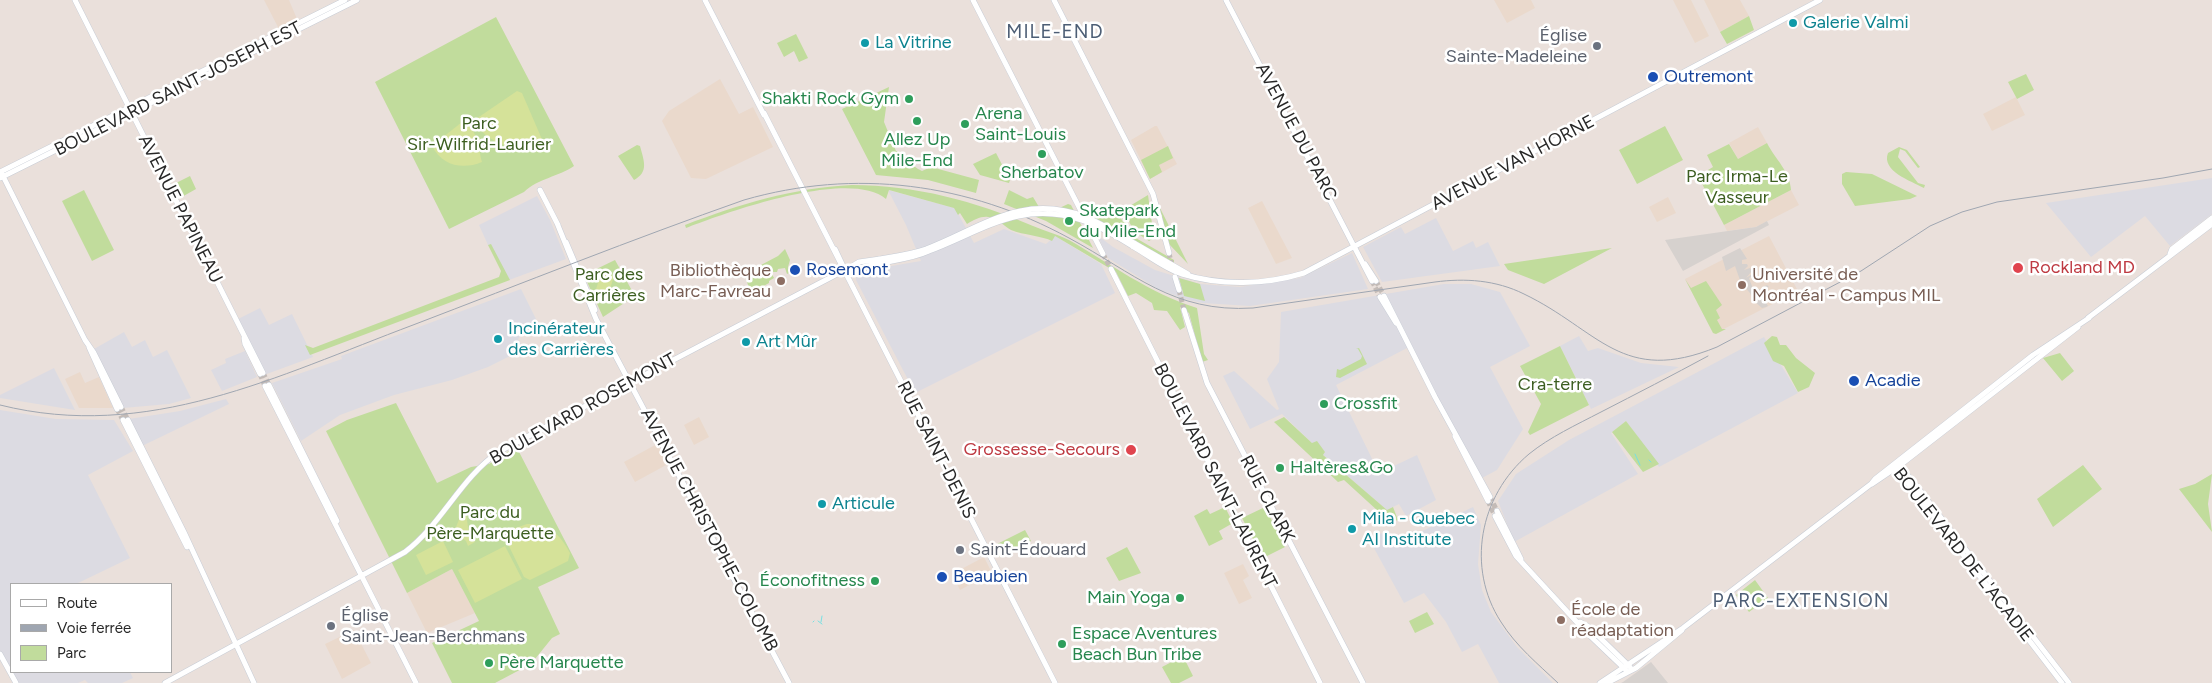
<!DOCTYPE html>
<html>
<head>
<meta charset="utf-8">
<style>
  body { margin:0 }
  #map { position:relative; width:2212px; height:683px; overflow:hidden; background:#eae0db; font-family:Figtree,sans-serif }
  canvas { display:block }
  .legend { position:absolute; left:10px; top:583px; width:162px; height:90px; box-sizing:border-box; background:#fff; border:1px solid #a9a9a9; margin:0; padding:6px 9px; list-style:none; font-size:15px; color:#282828 }
  .legend li { display:flex; align-items:center; gap:10px; height:25px }
  .legend b { width:25px; border:1px solid #a9a9a9 }
</style>
</head>
<body>
<div id="map">
<canvas width="2212" height="683"></canvas>
<ul class="legend">
<li><b style="height:6px;background:#fff"></b>Route</li>
<li><b style="height:6px;background:#9fa6b1"></b>Voie ferrée</li>
<li><b style="height:14px;background:#c1dc9c"></b>Parc</li>
</ul>
</div>
<script>
const context = document.querySelector('canvas').getContext('2d');
context.lineJoin = 'round';
function fill(path, color) { context.fillStyle = color; context.fill(path, 'evenodd'); }
function trace(path, color, width, dash) { context.strokeStyle = color; context.lineWidth = width; context.lineCap = dash ? 'butt' : 'round'; context.setLineDash(dash || []); context.stroke(path); }
function label(font, color, halo, rows, align = 'center') {
  context.font = font + ' Figtree,sans-serif'; context.lineWidth = 5; context.setLineDash([]); context.textBaseline = 'middle'; context.strokeStyle = halo; context.fillStyle = color; for (const [text, x, y, turn = 0] of rows) {
    context.save(); context.translate(x, y); context.rotate((+turn || 0) * Math.PI / 180); context.textAlign = isNaN(turn) ? turn : align; if (halo) context.strokeText(text, 0, 0); context.fillText(text, 0, 0); context.restore();
  }
}
fill(new Path2D(`
  M2212 178V214L2170 246 2145 216 2091 257 2046 203Z
  M888 190 955 208 974 243 1004 229 1046 244 1055 236 1101 264 1115 293 915 393 856 280V277L862 271 921 261 906 225Z
  M537 196 550 220 566 259 509 280 488 245 479 225Z
  M1436 218 1453 251 1473 241 1476 248 1488 242 1500 266 1382 282 1363 247 1401 227 1405 234Z
  M1101 238 1113 247 1155 270 1200 284 1240 287 1300 278 1352 253 1368 289 1250 306 1202 303 1185 299 1158 289 1108 258 1099 239Z
  M1444 284H1471L1500 292 1530 346 1490 367 1523 429 1497 470 1482 478 1409 347 1336 385 1379 473 1417 455 1436 500 1406 516 1399 504 1387 510 1323 455 1325 452 1323 450 1312 443 1282 414 1250 429 1223 376 1234 371 1277 410 1279 409 1267 379 1279 362 1281 312Z
  M521 289 536 319 518 339 522 346 516 353 488 367 452 380 394 395 340 415 301 441 272 383 342 359 341 356Z
  M260 308 269 325 292 314 313 357 264 375 238 319Z
  M124 332 132 347 145 340 153 357 167 350 191 398 169 404 123 408 94 349Z
  M1579 336 1588 351 1598 348 1641 363 1679 367 1591 409 1560 346Z
  M1764 337 1798 393 1659 467 1626 421 1611 433 1638 474 1514 542 1498 501 1516 474 1569 440Z
  M245 351 257 377 222 391 211 370 226 363 225 359Z
  M54 368 75 410 0 398V395Z
  M226 399 229 404 142 446 129 419 180 411Z
  M0 410 56 419 114 420 133 451 88 475 130 558 76 584H11V672H130L133 678 122 683H88L85 680 78 683H17L0 651Z
  M1473 507 1481 525 1478 564 1482 590 1491 612 1517 647 1553 683H1499L1478 644 1462 652 1446 622 1424 593 1404 603 1369 539 1382 533 1387 535 1393 545Z`), '#dcdbe2');
fill(new Path2D(`
  M264 0H289L297 19 279 29Z
  M1494 0H1531L1535 8 1507 23Z
  M1673 0H1691L1709 36 1695 43Z
  M1704 0H1740L1749 16 1720 32Z
  M720 79 739 114 753 107 773 147 706 179 691 178 662 121 669 111Z
  M2016 97 2025 115 1992 131 1983 114Z
  M1155 126H1157L1177 164 1150 179 1131 140Z
  M1758 127 1767 143 1738 159 1729 143Z
  M1791 190 1799 205 1756 227 1727 231 1724 225Z
  M1668 197 1676 213 1657 222 1649 207Z
  M1262 201 1292 258 1276 264 1248 208Z
  M1769 236 1798 291 1714 334 1685 279Z
  M80 372 85 383 99 377 113 408H79L65 379Z
  M699 417 709 437 694 445 684 425Z
  M657 444 668 464 635 482 624 462Z
  M984 557 992 573 960 590 952 574Z
  M1243 564 1249 576 1243 580 1252 598 1239 604 1224 573Z
  M452 569 475 613 427 633 407 593Z
  M354 630 371 663 342 679 325 644Z`), '#ead9cc');
fill(new Path2D(`
  M1749 16 1754 30 1727 44 1720 32Z
  M496 17 574 166C558 177 539 178 524 192L449 229 375 82Z
  M796 34 808 58 799 62 794 51 784 57 777 43Z
  M2026 74 2034 90 2017 99 2008 82Z
  M889 87 884 122 896 151C910 157 909 165 922 171L931 167 979 180 976 193 928 180 876 175 842 109Z
  M1665 126 1683 160 1637 184 1619 150Z
  M1767 143C1775 159 1790 171 1791 190L1724 225 1700 180 1710 175 1708 170 1713 167 1707 155 1729 144 1738 159Z
  M637 145 640 146C644 161 649 172 634 180L618 156Z
  M1168 146 1173 158 1159 165 1162 172 1150 179 1141 160Z
  M1899 147 1907 150 1920 167 1918 168 1905 151 1900 149 1898 157 1918 183 1925 185 1924 188C1911 181 1881 171 1888 153Z
  M996 153 1010 180 1009 183 980 175 973 164Z
  M1846 172 1872 174 1917 196 1910 199 1855 206 1842 184V174Z
  M190 176 196 189 180 198 174 184Z
  M852 185C915 185 975 201 1033 226 1045 231 1057 234 1069 240 1111 264 1149 293 1197 308L1204 354 1208 360 1202 362 1189 313 1180 307 1185 327 1180 330 1167 311 1154 310 1152 303 1136 293 1128 296 1116 272 1055 236 1052 241C1043 236 1023 235 1011 230 1003 226 998 217 988 217 981 216 974 220 967 224L960 213 958 215 954 208 889 190 886 199C850 168 727 212 686 228L685 225C740 204 792 188 852 185Z
  M84 190 114 250 92 261 62 201Z
  M1009 190 1027 199 1033 197 1039 207 1053 211 1068 204 1071 205 1093 248 1046 221 1004 204Z
  M1148 195 1154 238 1149 241 1134 231 1123 210Z
  M1159 206 1188 264 1169 244Z
  M1112 208 1116 210 1123 222 1125 221 1134 237 1174 260V263L1093 217Z
  M491 244 510 280 310 355 305 345 313 348 499 277 501 271 488 245Z
  M1612 248 1544 284 1508 270 1504 264Z
  M785 249 790 260 788 267 789 273 787 274 785 268 778 269 777 272H771L774 278 769 281V283L751 293 744 274 778 256Z
  M615 260 635 296 603 317 584 275Z
  M1179 278 1200 284 1205 301 1184 296Z
  M1685 279 1691 288 1706 281 1722 305 1716 310 1720 318 1717 320 1722 329H1726L1716 334 1713 333Z
  M1772 336 1777 337 1780 345H1786L1796 358 1815 373 1809 387 1798 392 1784 366 1773 361 1764 343Z
  M1560 346 1589 405 1530 435 1528 432 1541 404 1520 366Z
  M1359 348 1367 364 1340 378 1336 377 1337 369 1340 370 1361 359 1362 356 1358 349H1356Z
  M2060 353 2074 371 2062 381 2043 358Z
  M396 403 437 483 471 467 489 464 515 447 517 448 579 568 538 587 560 634 552 638 531 664 495 683H452L432 643 479 621 452 569 407 593 326 431 347 420Z
  M1284 417 1312 443 1317 441 1325 452 1323 455 1387 510 1393 507 1398 520 1390 522 1344 480 1338 482 1274 422Z
  M1626 421 1659 464 1643 472 1612 432Z
  M2083 465 2102 489 2053 527 2037 499Z
  M2212 474 2208 504 2212 532 2179 489 2195 484Z
  M1225 507 1233 523 1219 531 1223 539 1209 546 1194 516 1207 509 1210 514Z
  M1265 507 1285 547 1263 558 1242 518Z
  M1025 530 1031 541 998 557 993 546Z
  M1127 547 1141 573 1119 581 1106 558Z
  M1755 580 1768 598 1749 612 1736 595Z
  M1427 612 1434 624 1415 633 1409 621Z
  M1183 656 1193 676 1179 683H1171L1162 667Z`), '#c1dc9c');
fill(new Path2D(`
  M517 91 522 93 544 144C517 153 489 145 473 121Z
  M462 122C478 128 478 147 482 162 463 170 442 166 432 146Z
  M601 273 614 276 607 299 594 296Z
  M462 512 466 513 469 534 475 542 468 546 466 541 454 532Z
  M527 524C549 524 560 534 570 553L568 561 530 580 524 577 505 538 507 531Z
  M443 541 453 562 426 575 416 555Z
  M505 546 522 579 475 603 458 570Z`), '#d5e299');
fill(new Path2D(`
  M1767 221 1769 225 1683 271 1665 240 1756 227Z
  M1740 248 1747 259 1742 260V264H1747L1748 266 1744 270 1750 268 1752 271 1746 278 1754 273 1755 275 1749 278 1753 289 1755 291 1760 289 1764 292 1763 287 1767 285 1769 287 1765 288V292L1761 295 1768 306 1766 307 1762 308 1753 300 1750 293 1741 283 1735 266 1726 271 1722 257Z
  M1651 662 1668 683H1621L1623 682Z`), '#d6d1ce');
trace(new Path2D(`
  M1635 454 1640 465
  M1649 460 1651 462
  M818 621 822 624
  M813 622 814 621
  M821 622 822 616`), '#77e0e3', 1);
trace(new Path2D(`
  M1169 253 1172 267
  M1103 254 1111 269
  M1372 281 1380 297
  M1376 281 1384 296
  M1179 290 1184 310
  M263 373 269 385
  M260 374 265 386
  M121 407 128 420
  M117 409 123 420
  M1490 497 1497 511
  M1488 501 1495 516`), '#c3bbb7', 5, [5, 2.5]);
const secondary = new Path2D(`
  M75 0 263 373
  M705 0 764 115
  M973 0 1103 254
  M1054 0 1153 194 1169 253
  M1226 0 1372 281
  M764 113 1055 683
  M0 172 345 0
  M2 174 85 340 94 353 121 407
  M0 178 357 0
  M540 190 558 225
  M557 223 596 319 789 683
  M566 242 595 310
  M1134 243 1188 274
  M1132 246C1148 255 1165 269 1182 274 1221 286 1265 285 1304 273L1820 0
  M835 249 844 268
  M2170 254 2172 249 2212 218
  M1365 264 1376 281
  M1111 269 1320 683
  M844 271 859 262 880 259
  M1175 277 1179 290
  M1384 296 1435 397 1490 497
  M1380 297 1396 323
  M1184 310 1207 383 1363 683
  M2088 318 2212 224
  M244 338 245 344 260 374
  M89 347 117 409
  M269 385 337 521
  M265 386 416 683
  M123 420 187 547
  M128 420 184 532 254 683
  M1455 436 1488 501
  M1897 464 1911 479 2069 683
  M1894 465 2062 683
  M1872 484 1903 463 2078 327
  M1497 511 1521 559
  M1495 516 1516 556 1585 631 1628 672
  M1580 622 1589 627 1630 667
  M0 654 16 683
  M165 683 405 552C443 523 460 478 500 451L839 273 881 263
  M1600 683 1683 628 1871 484 1875 479 2033 355 2089 318
  M1607 683 1636 668 1682 630`);
trace(secondary, '#c7ccd5', 6);
trace(secondary, '#fff', 5);
trace(new Path2D(`
  M0 405C148 442 277 376 413 325 523 283 633 239 744 200 855 168 968 183 1069 238 1134 273 1173 313 1253 308L1435 282C1465 278 1496 280 1524 294 1599 330 1622 386 1717 347L1861 271 1930 226 1962 212 1997 202 2163 178 2212 169
  M1558 683C1538 664 1516 646 1501 622 1466 568 1479 496 1529 454 1550 437 1576 425 1601 412 1636 394 1673 375 1708 356`), '#9fa6b1', 1);
const secondaryBridge = new Path2D(`
  M880 259C896 256 911 254 926 249 981 228 1022 192 1086 217 1103 224 1118 234 1134 243
  M881 263C897 260 914 258 929 251 982 231 1021 200 1081 220 1099 226 1116 236 1132 246`);
trace(secondaryBridge, '#c7ccd5', 6, []);
trace(secondaryBridge, '#fff', 5);
for (const [x, y, r, color] of [
  [1793,23,5,"#0f9aa8"],
  [865,43,5,"#0f9aa8"],
  [1597,46,5,"#6b7280"],
  [1653,77,6,"#1a4fb4"],
  [909,99,5,"#2e9e5b"],
  [917,121,5,"#2e9e5b"],
  [965,124,5,"#2e9e5b"],
  [1042,154,5,"#2e9e5b"],
  [1069,221,5,"#2e9e5b"],
  [2018,268,6,"#e0444e"],
  [795,270,6,"#1a4fb4"],
  [781,281,5,"#8d6e63"],
  [1742,285,5,"#8d6e63"],
  [498,339,5,"#0f9aa8"],
  [746,342,5,"#0f9aa8"],
  [1854,381,6,"#1a4fb4"],
  [1324,404,5,"#2e9e5b"],
  [1131,450,6,"#e0444e"],
  [1280,468,5,"#2e9e5b"],
  [822,504,5,"#0f9aa8"],
  [1352,529,5,"#0f9aa8"],
  [960,550,5,"#6b7280"],
  [942,577,6,"#1a4fb4"],
  [875,581,5,"#2e9e5b"],
  [1180,598,5,"#2e9e5b"],
  [1561,620,5,"#8d6e63"],
  [331,626,5,"#6b7280"],
  [1062,644,5,"#2e9e5b"],
  [489,663,5,"#2e9e5b"]
]) { const dot = new Path2D(); dot.arc(x, y, r, 0, 2 * Math.PI); context.fillStyle = color; context.fill(dot); trace(dot, '#fff', 2); }
label('18px', '#0d838f', '#fff', [
  ["Galerie Valmi",1803,23],
  ["La Vitrine",875,43],
  ["Incinérateur",508,329],
  ["des Carrières",508,350],
  ["Art Mûr",756,342],
  ["Articule",832,504],
  ["Mila - Quebec",1362,519],
  ["AI Institute",1362,540]
], 'left');
label('18px', '#5b616d', '#fff', [
  ["Église",1587,36,"right"],
  ["Sainte-Madeleine",1587,57,"right"],
  ["Saint-Édouard",970,550],
  ["Église",341,616],
  ["Saint-Jean-Berchmans",341,637]
], 'left');
label('18px', '#164399', '#fff', [
  ["Outremont",1664,77],
  ["Rosemont",806,270],
  ["Acadie",1865,381],
  ["Beaubien",953,577]
], 'left');
label('18px', '#282828', '#fff', [
  ["BOULEVARD SAINT-JOSEPH EST",178,89,-27],
  ["AVENUE DU PARC",1296,132,62],
  ["AVENUE VAN HORNE",1513,163,-28],
  ["AVENUE PAPINEAU",180,209,63],
  ["BOULEVARD ROSEMONT",583,409,-29],
  ["RUE SAINT-DENIS",936,450,63],
  ["BOULEVARD SAINT-LAURENT",1215,476,63],
  ["RUE CLARK",1267,499,62],
  ["AVENUE CHRISTOPHE-COLOMB",709,530,62],
  ["BOULEVARD DE L'ACADIE",1963,555,52]
]);
label('18px', '#27864d', '#fff', [
  ["Shakti Rock Gym",899,99,"right"],
  ["Arena",975,114],
  ["Saint-Louis",975,135],
  ["Allez Up",917,140,"center"],
  ["Mile-End",917,161,"center"],
  ["Sherbatov",1042,173,"center"],
  ["Skatepark",1079,211],
  ["du Mile-End",1079,232],
  ["Crossfit",1334,404],
  ["Haltères&Go",1290,468],
  ["Éconofitness",865,581,"right"],
  ["Main Yoga",1170,598,"right"],
  ["Espace Aventures",1072,634],
  ["Beach Bun Tribe",1072,655],
  ["Père Marquette",499,663]
], 'left');
label('18px', '#3c5e20', '#fff', [
  ["Parc",479,124],
  ["Sir-Wilfrid-Laurier",479,145],
  ["Parc Irma-Le",1737,177],
  ["Vasseur",1737,198],
  ["Parc des",609,275],
  ["Carrières",609,296],
  ["Cra-terre",1555,385],
  ["Parc du",490,513],
  ["Père-Marquette",490,534]
]);
label('18px', '#be3a42', '#fff', [
  ["Rockland MD",2029,268],
  ["Grossesse-Secours",1120,450,"right"]
], 'left');
label('18px', '#785e54', '#fff', [
  ["Bibliothèque",771,271,"right"],
  ["Marc-Favreau",771,292,"right"],
  ["Université de",1752,275],
  ["Montréal - Campus MIL",1752,296],
  ["École de",1571,610],
  ["réadaptation",1571,631]
], 'left');
context.letterSpacing = '1px';
label('19px', '#4d5e75', '#fff', [
  ["MILE-END",1055,32],
  ["PARC-EXTENSION",1801,601]
]);
context.letterSpacing = '0px';
</script>
</body>
</html>
